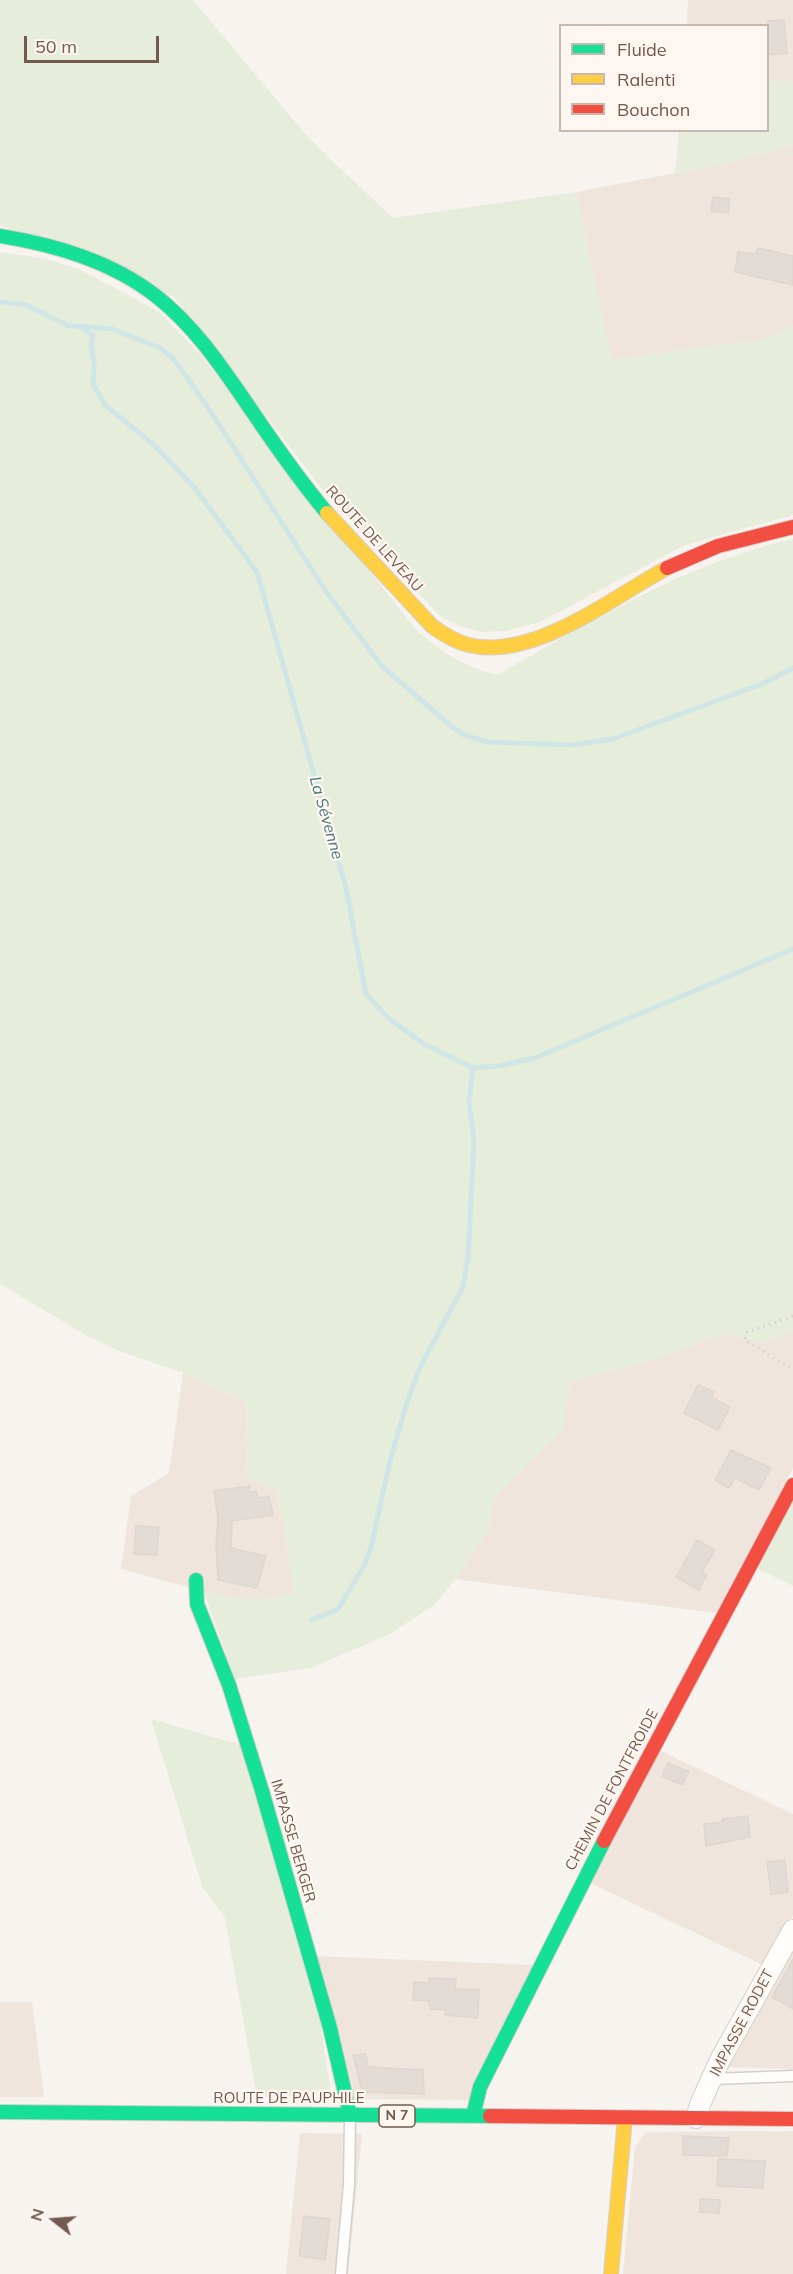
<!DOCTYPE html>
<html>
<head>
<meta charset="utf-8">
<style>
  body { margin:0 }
  #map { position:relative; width:793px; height:2274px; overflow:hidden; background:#f7f3ee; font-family:Mulish,sans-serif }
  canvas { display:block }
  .legend { position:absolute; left:559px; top:24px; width:210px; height:108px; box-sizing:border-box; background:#fef7f1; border:2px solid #c7b8b0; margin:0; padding:8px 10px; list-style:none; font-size:18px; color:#74594f }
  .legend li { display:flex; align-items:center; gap:12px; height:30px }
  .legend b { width:30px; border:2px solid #c7b8b0 }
  .north { position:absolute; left:24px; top:2190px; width:60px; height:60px; -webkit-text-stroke:4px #fef7f1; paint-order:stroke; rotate:287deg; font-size:16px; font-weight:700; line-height:24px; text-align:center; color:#74594f }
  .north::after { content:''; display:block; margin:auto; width:21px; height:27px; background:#74594f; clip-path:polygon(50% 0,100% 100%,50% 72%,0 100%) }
  .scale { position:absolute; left:24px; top:36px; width:135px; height:27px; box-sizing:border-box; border:3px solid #74594f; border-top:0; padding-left:8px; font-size:18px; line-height:21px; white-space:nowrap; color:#74594f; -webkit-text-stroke:4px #fef7f1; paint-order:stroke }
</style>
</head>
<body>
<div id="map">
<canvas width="793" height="2274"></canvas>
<ul class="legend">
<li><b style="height:8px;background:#16e098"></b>Fluide</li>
<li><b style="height:8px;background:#ffcf43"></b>Ralenti</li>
<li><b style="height:8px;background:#f24e42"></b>Bouchon</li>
</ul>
<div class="north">N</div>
<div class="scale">50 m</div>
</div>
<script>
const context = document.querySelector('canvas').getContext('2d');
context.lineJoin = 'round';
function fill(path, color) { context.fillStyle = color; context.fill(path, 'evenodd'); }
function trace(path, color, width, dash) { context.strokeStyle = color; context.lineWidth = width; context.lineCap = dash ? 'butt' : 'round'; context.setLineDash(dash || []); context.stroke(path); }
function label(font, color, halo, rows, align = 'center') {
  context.font = font + ' Mulish,sans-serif'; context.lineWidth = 4.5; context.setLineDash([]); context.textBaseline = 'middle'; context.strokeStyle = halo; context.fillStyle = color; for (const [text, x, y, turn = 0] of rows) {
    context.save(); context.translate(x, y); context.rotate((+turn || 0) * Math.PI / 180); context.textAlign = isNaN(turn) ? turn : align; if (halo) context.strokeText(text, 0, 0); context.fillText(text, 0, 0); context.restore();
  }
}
fill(new Path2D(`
  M688 0H793V82L768 80V26H687Z
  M793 145V327L766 339 611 360 576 192 723 164Z
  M793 1331V1468L716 1613 456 1579 489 1529 495 1496 562 1430 570 1381 652 1360 724 1333 761 1343Z
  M183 1373 246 1402 248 1478 277 1489 294 1593 263 1599 235 1600 121 1569 131 1496 169 1473Z
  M657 1749 793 1814V1915L763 1965 590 1883Z
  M793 1947V2069L726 2067Z
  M317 1956 533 1965 470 2100 355 2099Z
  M0 2002H32L44 2097H0Z
  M793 2131V2274H623L635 2147 646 2132Z
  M300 2133 362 2134 348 2274H286Z`), '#efe5dc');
fill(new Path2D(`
  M0 0H193L301 129 329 158 393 218 576 192 612 360 766 339 793 327V515L685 545 540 622 506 631 480 632 459 626 440 616 323 490 174 297 0 225Z
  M768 80 793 82V145L723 164 675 173 679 131 768 130Z
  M0 252 47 259 78 269 125 293 160 313 199 353 417 631C446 654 460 665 497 675 591 622 686 563 793 539V1331L761 1343 724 1333 652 1360 570 1381 563 1430 495 1496 489 1529 456 1579 434 1605 390 1634 311 1668 235 1679 204 1592C237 1600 260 1601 294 1593L277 1489 248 1478 246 1402 184 1373 125 1353 89 1337 0 1284Z
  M793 1502V1586L756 1568Z
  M151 1719 241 1745 320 2022 331 2094 257 2097 225 1918 202 1886Z`), '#e6edda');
trace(new Path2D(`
  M0 302 26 305 69 326H78L93 335 91 346 94 362 93 384 105 405 154 445 194 487 257 572 346 888 366 994 388 1018 424 1044 473 1068 498 1066 535 1058 793 949
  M80 326 112 329 160 348 173 358 207 406 325 590 381 665 452 727 464 735 488 742 572 745 613 739 762 684 793 668
  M311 1620 338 1609 364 1566 371 1548 391 1457 407 1403 420 1367 463 1287 468 1258 474 1140 469 1103 473 1068`), '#d0e6e6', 5);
const building = new Path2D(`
  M784 20 787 53 768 55V21Z
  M713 197 730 199 728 213 711 211Z
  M758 248 793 256V285L735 272 738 252 756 254Z
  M698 1385 714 1392 711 1397 730 1407 718 1430 684 1413Z
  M731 1450 771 1468 759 1490 735 1478 729 1488 715 1480Z
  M250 1486V1492L256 1491 258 1498 269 1496 273 1515 232 1521 231 1548 266 1556 257 1588 218 1580 216 1547 218 1519 214 1491Z
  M136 1526 159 1527 157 1555 134 1554Z
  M697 1540 715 1550 702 1572 707 1575 699 1590 676 1577Z
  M668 1763 689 1772 682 1785 662 1776Z
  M748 1816 750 1837 706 1846 704 1824 722 1822V1819Z
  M785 1860 788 1892 771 1894 767 1862Z
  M793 1959V2009L772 1997Z
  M429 1978 456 1979 455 1989 479 1990 478 2018 445 2015 446 2010 430 2009 429 2001 413 2000 414 1982 429 1983Z
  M366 2054 368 2067 423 2070 424 2094 362 2092 353 2055Z
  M683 2136 729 2138 727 2156 683 2155Z
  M718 2159 765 2161 763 2188 717 2186Z
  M700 2199 720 2200 719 2213 700 2212Z
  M304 2216 330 2219 325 2260 299 2256Z`);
fill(building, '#e3dbd6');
trace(building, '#dfd6d1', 1.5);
const lane = new Path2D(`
  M712 2079 793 2076
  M341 2274 349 2185 350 2119`);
const street = new Path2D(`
  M696 2118 701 2102 720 2060 793 1930`);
const fast = new Path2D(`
  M0 236C55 245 111 261 156 296 197 328 225 372 254 414 277 448 301 482 327 513
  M196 1580 197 1604 229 1685 262 1791 330 2028 350 2115
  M0 2112 490 2116
  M473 2116 480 2087 604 1841`);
const slow = new Path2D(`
  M327 513 432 626C443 634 455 642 469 645 533 661 613 597 667 568
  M611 2274 625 2118`);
const jam = new Path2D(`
  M667 568 718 546 793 527
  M604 1841 793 1485
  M490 2116 793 2119`);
trace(lane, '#d6ceca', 13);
trace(street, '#d6ceca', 22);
trace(fast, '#d7cfca', 16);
trace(slow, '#d7cfca', 16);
trace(jam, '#d7cfca', 16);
trace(new Path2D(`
  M793 1316 747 1332 745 1340 793 1370`), '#d9d2d0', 3, [1.5, 4.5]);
trace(lane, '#fefdfc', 10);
trace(street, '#fefdfc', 20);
trace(fast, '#16e098', 14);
trace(slow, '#ffcf43', 14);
trace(jam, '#f24e42', 14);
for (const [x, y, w] of [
  [397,2116,36]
]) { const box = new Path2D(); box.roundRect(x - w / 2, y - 11, w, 22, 4.5); context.fillStyle = '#fef7f1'; context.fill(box); trace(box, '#74594f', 1.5); }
label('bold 14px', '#74594f', null, [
  ["N 7",397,2116]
]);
label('15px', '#74594f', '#fef7f1', [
  ["ROUTE DE LEVEAU",374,539,48],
  ["CHEMIN DE FONTFROIDE",612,1790,-62],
  ["IMPASSE BERGER",293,1841,74],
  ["IMPASSE RODET",742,2023,-62],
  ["ROUTE DE PAUPHILE",289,2098]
]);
label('italic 16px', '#477a7e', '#fef7f1', [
  ["La Sévenne",326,818,74]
]);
</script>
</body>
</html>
